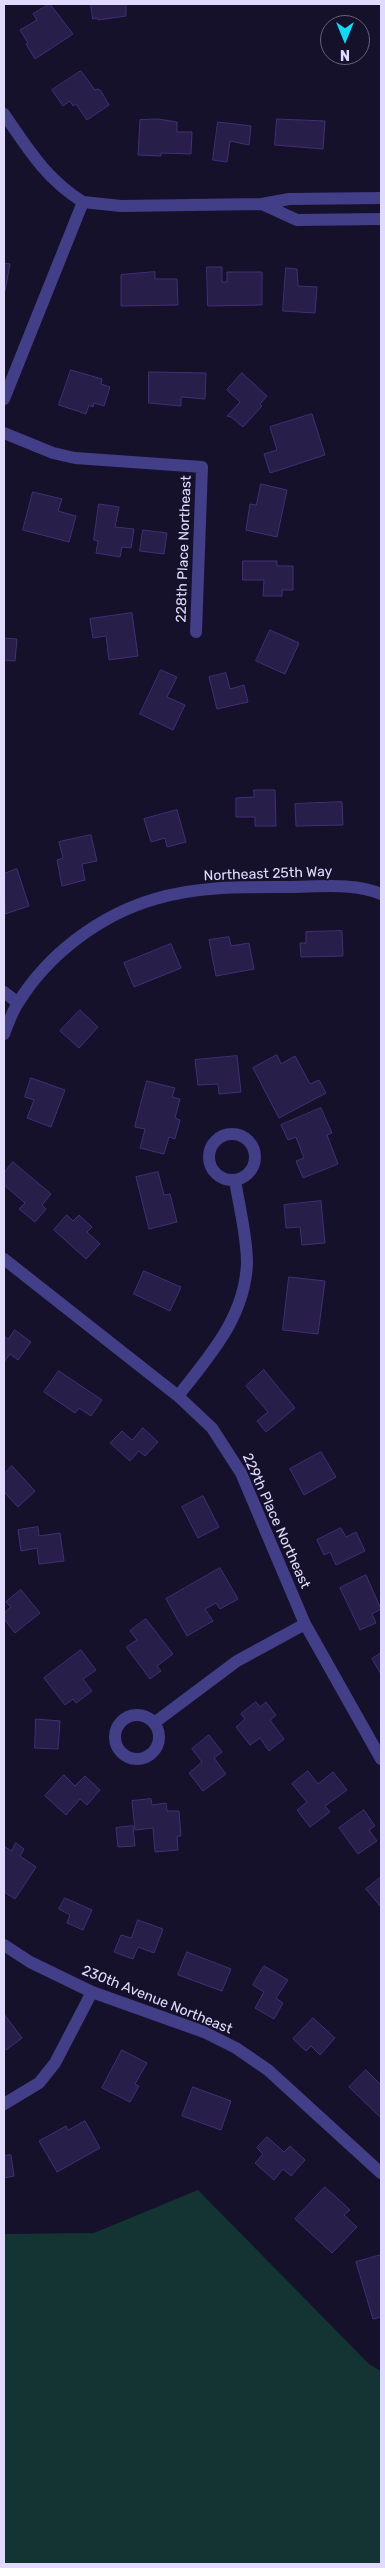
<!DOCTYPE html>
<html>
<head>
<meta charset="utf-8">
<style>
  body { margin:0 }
  #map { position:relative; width:385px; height:2568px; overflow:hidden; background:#16112a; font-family:Rubik,sans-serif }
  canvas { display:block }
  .frame { position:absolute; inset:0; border:5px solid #e0dbfe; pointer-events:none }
  .north { position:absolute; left:320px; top:15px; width:50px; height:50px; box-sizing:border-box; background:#16112a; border:1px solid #67627f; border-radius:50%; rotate:180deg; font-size:14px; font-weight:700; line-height:20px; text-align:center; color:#e0dbfe }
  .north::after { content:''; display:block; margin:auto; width:18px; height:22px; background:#0cdcf9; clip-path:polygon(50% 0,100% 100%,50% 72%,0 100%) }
</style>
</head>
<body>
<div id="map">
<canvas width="385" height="2568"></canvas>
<div class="frame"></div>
<div class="north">N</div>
</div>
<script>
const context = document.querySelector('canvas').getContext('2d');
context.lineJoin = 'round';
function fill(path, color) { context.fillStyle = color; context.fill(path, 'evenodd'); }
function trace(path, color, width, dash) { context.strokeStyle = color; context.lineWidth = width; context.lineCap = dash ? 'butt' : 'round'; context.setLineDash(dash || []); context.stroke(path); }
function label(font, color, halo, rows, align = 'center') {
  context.font = font + ' Rubik,sans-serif'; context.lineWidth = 4; context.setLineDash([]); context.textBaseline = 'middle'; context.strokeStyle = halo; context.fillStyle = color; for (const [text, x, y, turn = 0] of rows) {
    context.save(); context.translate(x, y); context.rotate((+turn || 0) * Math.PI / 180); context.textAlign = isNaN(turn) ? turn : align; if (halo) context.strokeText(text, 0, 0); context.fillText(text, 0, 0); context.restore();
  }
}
fill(new Path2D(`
  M198 2190 369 2364 381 2371V2564H4V2234L94 2233Z`), '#143433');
const building = new Path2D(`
  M50 4 73 34 35 59 26 44 28 43 20 30 37 20 33 14Z
  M91 4H126V16L98 20 97 18 93 19Z
  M81 71 95 90 98 89 101 91 109 105 87 120 76 104 73 106 70 101 63 106 52 90Z
  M158 119 177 122V132H192L191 154 161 153V156L138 155 140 120Z
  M277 119 325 121 323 149 275 145Z
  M218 122 251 126 249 145 230 141 227 162 213 160Z
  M4 263 10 264 5 291 4 290Z
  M207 267H222V282H227V272H262V305L208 306Z
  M286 268 297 269 298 286 317 287 315 313 283 311Z
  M155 272V279H177L178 305 121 306V275Z
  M71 370 102 379 101 384 110 387 104 406 94 403 93 407 89 405 86 414 59 405Z
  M149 372 206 373 205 399 181 397V406L149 403Z
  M242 373 267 396 260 404 262 406 243 427 231 417 227 416 240 402 227 390Z
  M312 414 325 455 270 473 264 454 277 450 270 427Z
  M261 484 287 490 277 537 246 530 250 504 256 505Z
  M33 492 62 499 58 511 76 516 69 542 23 530Z
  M99 504 119 507 115 527 134 529 131 548 122 547 120 557 96 553 98 541 94 540Z
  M143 530 167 533 164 554 140 551Z
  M243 561H277V566H293V590H282V596H263L264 580H243Z
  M132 613 138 656 109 660 106 636 93 638 90 619Z
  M270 630 299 643 285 674 256 661Z
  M4 638 17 639 15 661 4 660Z
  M161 670 177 677 167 697 185 705 173 730 140 714Z
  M226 673 230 689 244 685 248 702 217 709 209 677Z
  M254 790H275L276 826H255V817H236V798L254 797Z
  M342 802 343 825 296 826 295 804Z
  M177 810 186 842 167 847 165 838 151 842 144 819Z
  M91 835 97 861 82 864 85 880 62 886 57 860 63 858 59 842Z
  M17 869 29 906 5 914 4 874Z
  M342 931 343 956 301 957 300 943H306V932Z
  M229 937 231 946 249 943 254 969 216 976 209 940Z
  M171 944 181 968 134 987 124 963Z
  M80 1010 98 1027 79 1048 60 1031Z
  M277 1055 281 1064 295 1056 310 1084 319 1080 326 1093 279 1118 253 1068Z
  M237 1056 241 1092 219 1094 218 1084 198 1085 195 1060Z
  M31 1078 65 1090 51 1127 27 1118 34 1100 25 1097Z
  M147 1081 175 1088 172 1097 180 1099 175 1118 180 1120 175 1139 169 1137 164 1154 140 1148 145 1129 135 1127Z
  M321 1108 332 1133 327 1135 338 1164 303 1178 296 1161 304 1158 296 1137 288 1140 281 1125Z
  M13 1162 51 1194 42 1205 46 1209 35 1222 19 1209 25 1203 4 1185V1173Z
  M158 1172 164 1195 170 1194 177 1222 149 1229 136 1177Z
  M321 1201 325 1243 302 1245 300 1227 286 1228 284 1205Z
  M67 1215 73 1221 79 1215 92 1227 87 1232 100 1244 86 1259 54 1230Z
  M144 1271 181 1287 170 1311 134 1294Z
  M289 1277 325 1281 318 1334 283 1330Z
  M15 1330 31 1342 18 1360 10 1354 4 1362V1336L8 1339Z
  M264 1370 295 1408 266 1432 257 1421 268 1412 246 1386Z
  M59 1371 102 1400 91 1416 79 1408 75 1413 44 1392Z
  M143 1428 158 1442 145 1456 139 1451 130 1461 110 1443 122 1431 132 1440Z
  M321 1452 336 1477 304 1495 290 1469Z
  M12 1466 35 1491 18 1507 4 1492V1474Z
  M203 1496 219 1527 198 1538 182 1507Z
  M38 1527 39 1536 60 1533 64 1561 39 1564 37 1548 21 1551 18 1530Z
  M341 1528 346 1537 356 1532 365 1551 336 1565 330 1552 324 1555 317 1540Z
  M220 1568 238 1599 220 1609 216 1603 205 1609 213 1621 187 1636 166 1599Z
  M366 1575 381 1609 372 1614 376 1623 360 1630 340 1588Z
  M21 1590 40 1613 15 1633 4 1619V1613L11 1607 6 1602Z
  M146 1619 173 1654 157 1666 161 1671 150 1679 126 1647 137 1640 130 1631Z
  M81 1650 96 1670 83 1679 92 1691 76 1703 73 1699 65 1705 44 1678Z
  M381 1653V1674L372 1659Z
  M256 1702 260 1707 266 1702 276 1715 270 1720 284 1739 269 1751 260 1738 250 1745 236 1727 245 1719 241 1714Z
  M36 1719 60 1721 58 1749 35 1748Z
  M209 1735 222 1752 214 1758 226 1774 203 1791 189 1773 202 1762 192 1749Z
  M308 1771 318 1784 333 1772 347 1790 325 1806 330 1812 310 1827 297 1810 307 1802 292 1784Z
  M64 1775 75 1786 85 1776 100 1790 87 1805 80 1799 66 1815 45 1796Z
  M151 1799 152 1805 166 1803 167 1811H179L181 1836H177L178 1850 155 1852 153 1828 135 1830 132 1801Z
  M364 1810 375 1826 369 1830 377 1841 358 1854 339 1828Z
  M133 1826 135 1846 118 1847 116 1828Z
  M16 1843 24 1849 20 1856 36 1867 15 1899 4 1892V1846L11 1851Z
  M381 1877V1907L366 1889Z
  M65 1898 92 1910 83 1930 67 1923 70 1915 59 1909Z
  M138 1920 163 1929 154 1953 138 1947 133 1959 114 1952 121 1935 131 1938Z
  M187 1952 231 1969 222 1991 178 1975Z
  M264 1966 288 1980 276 1998 283 2003 274 2019 255 2008 264 1992 253 1985Z
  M4 2014 22 2038 6 2050 4 2047Z
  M313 2018 335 2038 320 2055 311 2046 306 2051 293 2039Z
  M122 2050 147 2063 135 2084 139 2086 130 2102 102 2088Z
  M366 2070 381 2085V2118L349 2087Z
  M193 2087 231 2101 221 2130 182 2116Z
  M85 2121 100 2148 57 2172 39 2141 66 2126 68 2130Z
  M267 2137 284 2152 290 2146 305 2160 291 2176 283 2169 274 2180 255 2163 263 2154 257 2148Z
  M11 2155 14 2176 4 2178V2156Z
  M325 2187 350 2210 344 2215 357 2227 332 2253 295 2219Z
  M381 2255V2317L373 2319 356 2262Z`);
fill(building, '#281e4a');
trace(building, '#403076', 1);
trace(new Path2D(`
  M4 114C28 149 46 179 83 202L4 399
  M381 198 289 199 262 204 297 220 381 219
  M83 202 121 206 262 204
  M4 433 53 453 75 458 202 467 196 632
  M4 992 18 1003
  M4 1034C8 1024 12 1012 18 1003 48 954 100 915 155 899 197 886 243 887 287 887 317 887 354 882 381 894
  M209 1157a23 23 0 1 1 46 0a23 23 0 1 1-46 0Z
  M4 1259 178 1396 212 1428 241 1473 305 1624 381 1759
  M178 1396C210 1355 245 1317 247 1263 247 1236 239 1206 235 1180
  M115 1737a22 22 0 1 1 44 0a22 22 0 1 1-44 0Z
  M154 1723 237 1661 305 1624
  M4 1945 30 1962 92 1992 204 2032 236 2048 268 2070 381 2173
  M4 2104 39 2083 55 2063 92 1992`), '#423e88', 12);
label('14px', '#e0dbfe', '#16112a', [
  ["228th Place Northeast",184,549,-88],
  ["Northeast 25th Way",268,874,-2],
  ["229th Place Northeast",276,1521,66],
  ["230th Avenue Northeast",157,2000,22]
]);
</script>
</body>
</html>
